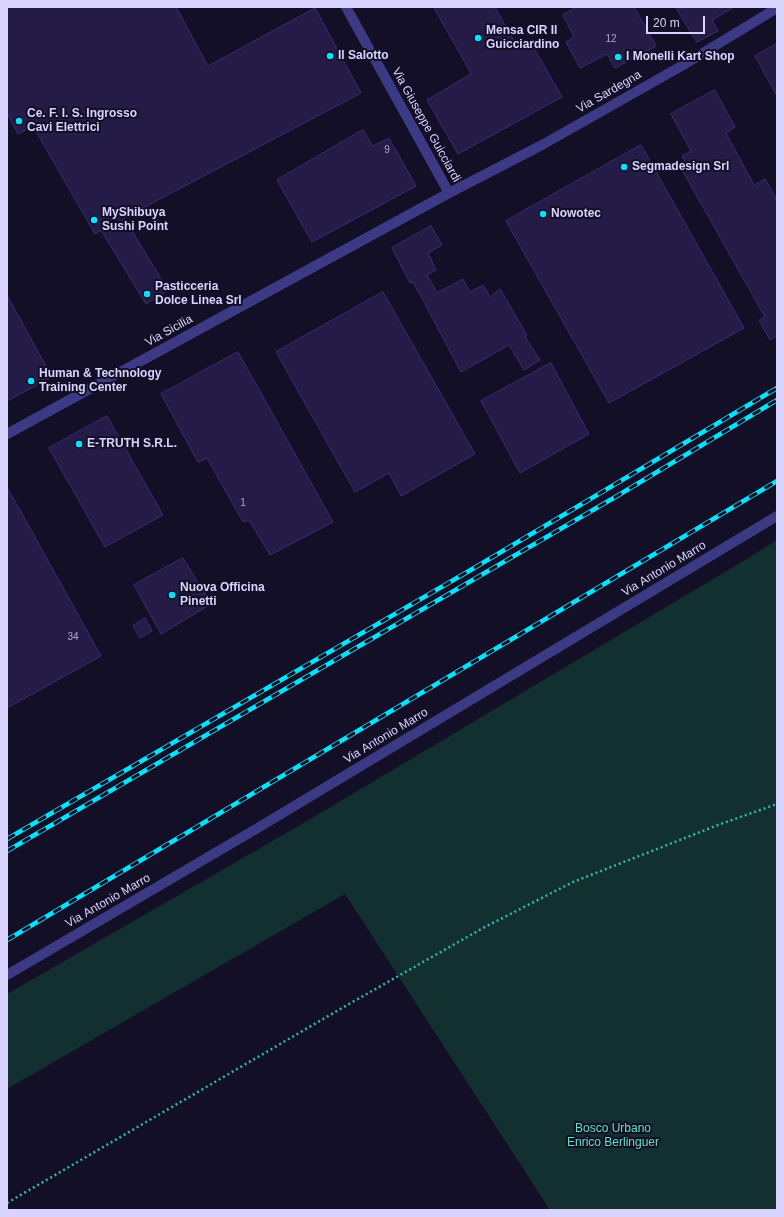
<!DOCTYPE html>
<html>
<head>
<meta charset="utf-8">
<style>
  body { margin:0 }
  #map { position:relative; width:784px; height:1217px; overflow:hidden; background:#130f26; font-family:Helvetica,sans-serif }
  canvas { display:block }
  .frame { position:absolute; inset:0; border:8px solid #d9d4ff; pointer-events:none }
  .scale { position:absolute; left:646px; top:16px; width:59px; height:18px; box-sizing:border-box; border:2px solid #d9d4ff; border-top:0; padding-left:5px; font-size:12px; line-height:14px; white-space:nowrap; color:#d9d4ff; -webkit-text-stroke:3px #130f26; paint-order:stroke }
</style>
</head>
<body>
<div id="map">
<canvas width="784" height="1217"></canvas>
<div class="frame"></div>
<div class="scale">20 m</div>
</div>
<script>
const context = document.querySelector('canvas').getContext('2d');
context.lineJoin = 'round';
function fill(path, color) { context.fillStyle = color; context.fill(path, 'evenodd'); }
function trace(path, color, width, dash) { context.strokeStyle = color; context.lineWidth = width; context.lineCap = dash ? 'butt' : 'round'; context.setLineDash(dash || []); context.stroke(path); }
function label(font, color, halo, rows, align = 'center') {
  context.font = font + ' Helvetica,sans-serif'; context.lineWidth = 4; context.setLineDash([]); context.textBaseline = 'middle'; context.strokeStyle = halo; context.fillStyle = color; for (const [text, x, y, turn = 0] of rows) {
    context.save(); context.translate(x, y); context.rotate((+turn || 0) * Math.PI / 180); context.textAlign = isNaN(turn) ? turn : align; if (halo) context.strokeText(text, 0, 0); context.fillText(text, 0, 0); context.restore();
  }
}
fill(new Path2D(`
  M777 540V1210H550L345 894 7 1089V994L302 824 740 563Z`), '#12302f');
const building = new Path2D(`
  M7 7H176L208 66 315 8 361 93 124 218 168 290 146 304 101 230 95 234 33 126 18 134 7 113Z
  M434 7H495L519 50 531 43 562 97 458 154 427 100 471 74Z
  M577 7H634L656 46 615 68 607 54 580 68 566 42 574 37 563 15Z
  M676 7H734L712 20 718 31 697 42Z
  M777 44V96L755 56Z
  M715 90 735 127 726 133 754 185 765 179 777 200V336L770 340 759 320 765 317 681 168 687 165 682 156 691 151 671 114Z
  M363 130 373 146 389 138 416 186 312 242 277 180Z
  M641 145 744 328 609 403 506 221Z
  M431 226 442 245 428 253 436 270 427 275 437 293 463 279 470 292 483 285 490 297 500 289 527 335 525 337 540 360 524 370 509 345 461 372 424 302 413 282 410 283 392 248Z
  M383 292 475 454 401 496 389 473 355 492 276 352Z
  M7 295 52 377 7 401Z
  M238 352 333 522 270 555 249 520 243 522 207 458 198 462 161 394Z
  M551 363 589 434 520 473 481 401Z
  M107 416 163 515 105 547 49 448Z
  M7 487 101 656 7 708Z
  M183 558 211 604 161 634 134 585Z
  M145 618 152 631 140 638 133 626Z`);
fill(building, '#241b47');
trace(building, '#3b2d73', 1);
trace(new Path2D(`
  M7 1203 342 1008 483 928 573 882 718 825 777 804`), '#2fb8b0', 2.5, [2, 3]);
trace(new Path2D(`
  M346 7 449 193
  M7 434 449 193 542 145 685 64 777 8
  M7 975 256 829 777 516`), '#3d3a85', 10);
const rail = new Path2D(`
  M7 839 469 571 777 388
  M7 851 617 496 777 400
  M7 940 777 481`);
trace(rail, '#00e5ff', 4.5);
trace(rail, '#130f26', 3, [9]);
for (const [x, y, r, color] of [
  [478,38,4,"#00e5ff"],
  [330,56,4,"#00e5ff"],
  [618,57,4,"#00e5ff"],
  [19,121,4,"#00e5ff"],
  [624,167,4,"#00e5ff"],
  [543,214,4,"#00e5ff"],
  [94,220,4,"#00e5ff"],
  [147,294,4,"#00e5ff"],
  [31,381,4,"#00e5ff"],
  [79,444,4,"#00e5ff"],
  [172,595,4,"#00e5ff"]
]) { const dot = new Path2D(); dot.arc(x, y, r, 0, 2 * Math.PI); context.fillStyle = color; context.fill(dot); trace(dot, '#130f26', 1.5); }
label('10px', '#aca6d1', null, [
  ["12",611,39],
  ["9",387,150],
  ["1",243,503],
  ["34",73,637]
]);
label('bold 12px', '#d9d4ff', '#130f26', [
  ["Mensa CIR Il",486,31],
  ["Guicciardino",486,45],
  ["Il Salotto",338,56],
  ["I Monelli Kart Shop",626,57],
  ["Ce. F. I. S. Ingrosso",27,114],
  ["Cavi Elettrici",27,128],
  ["Segmadesign Srl",632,167],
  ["MyShibuya",102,213],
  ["Sushi Point",102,227],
  ["Nowotec",551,214],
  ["Pasticceria",155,287],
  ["Dolce Linea Srl",155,301],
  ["Human & Technology",39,374],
  ["Training Center",39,388],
  ["E-TRUTH S.R.L.",87,444],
  ["Nuova Officina",180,588],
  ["Pinetti",180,602]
], 'left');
label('12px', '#d9d4ff', '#130f26', [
  ["Via Sardegna",609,92,-30],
  ["Via Giuseppe Guicciardi",426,125,61],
  ["Via Sicilia",169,331,-29],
  ["Via Antonio Marro",664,569,-31],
  ["Via Antonio Marro",386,736,-31],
  ["Via Antonio Marro",108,901,-30]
]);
label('12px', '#5fe0c0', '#130f26', [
  ["Bosco Urbano",613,1129],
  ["Enrico Berlinguer",613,1143]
]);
</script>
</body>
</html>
